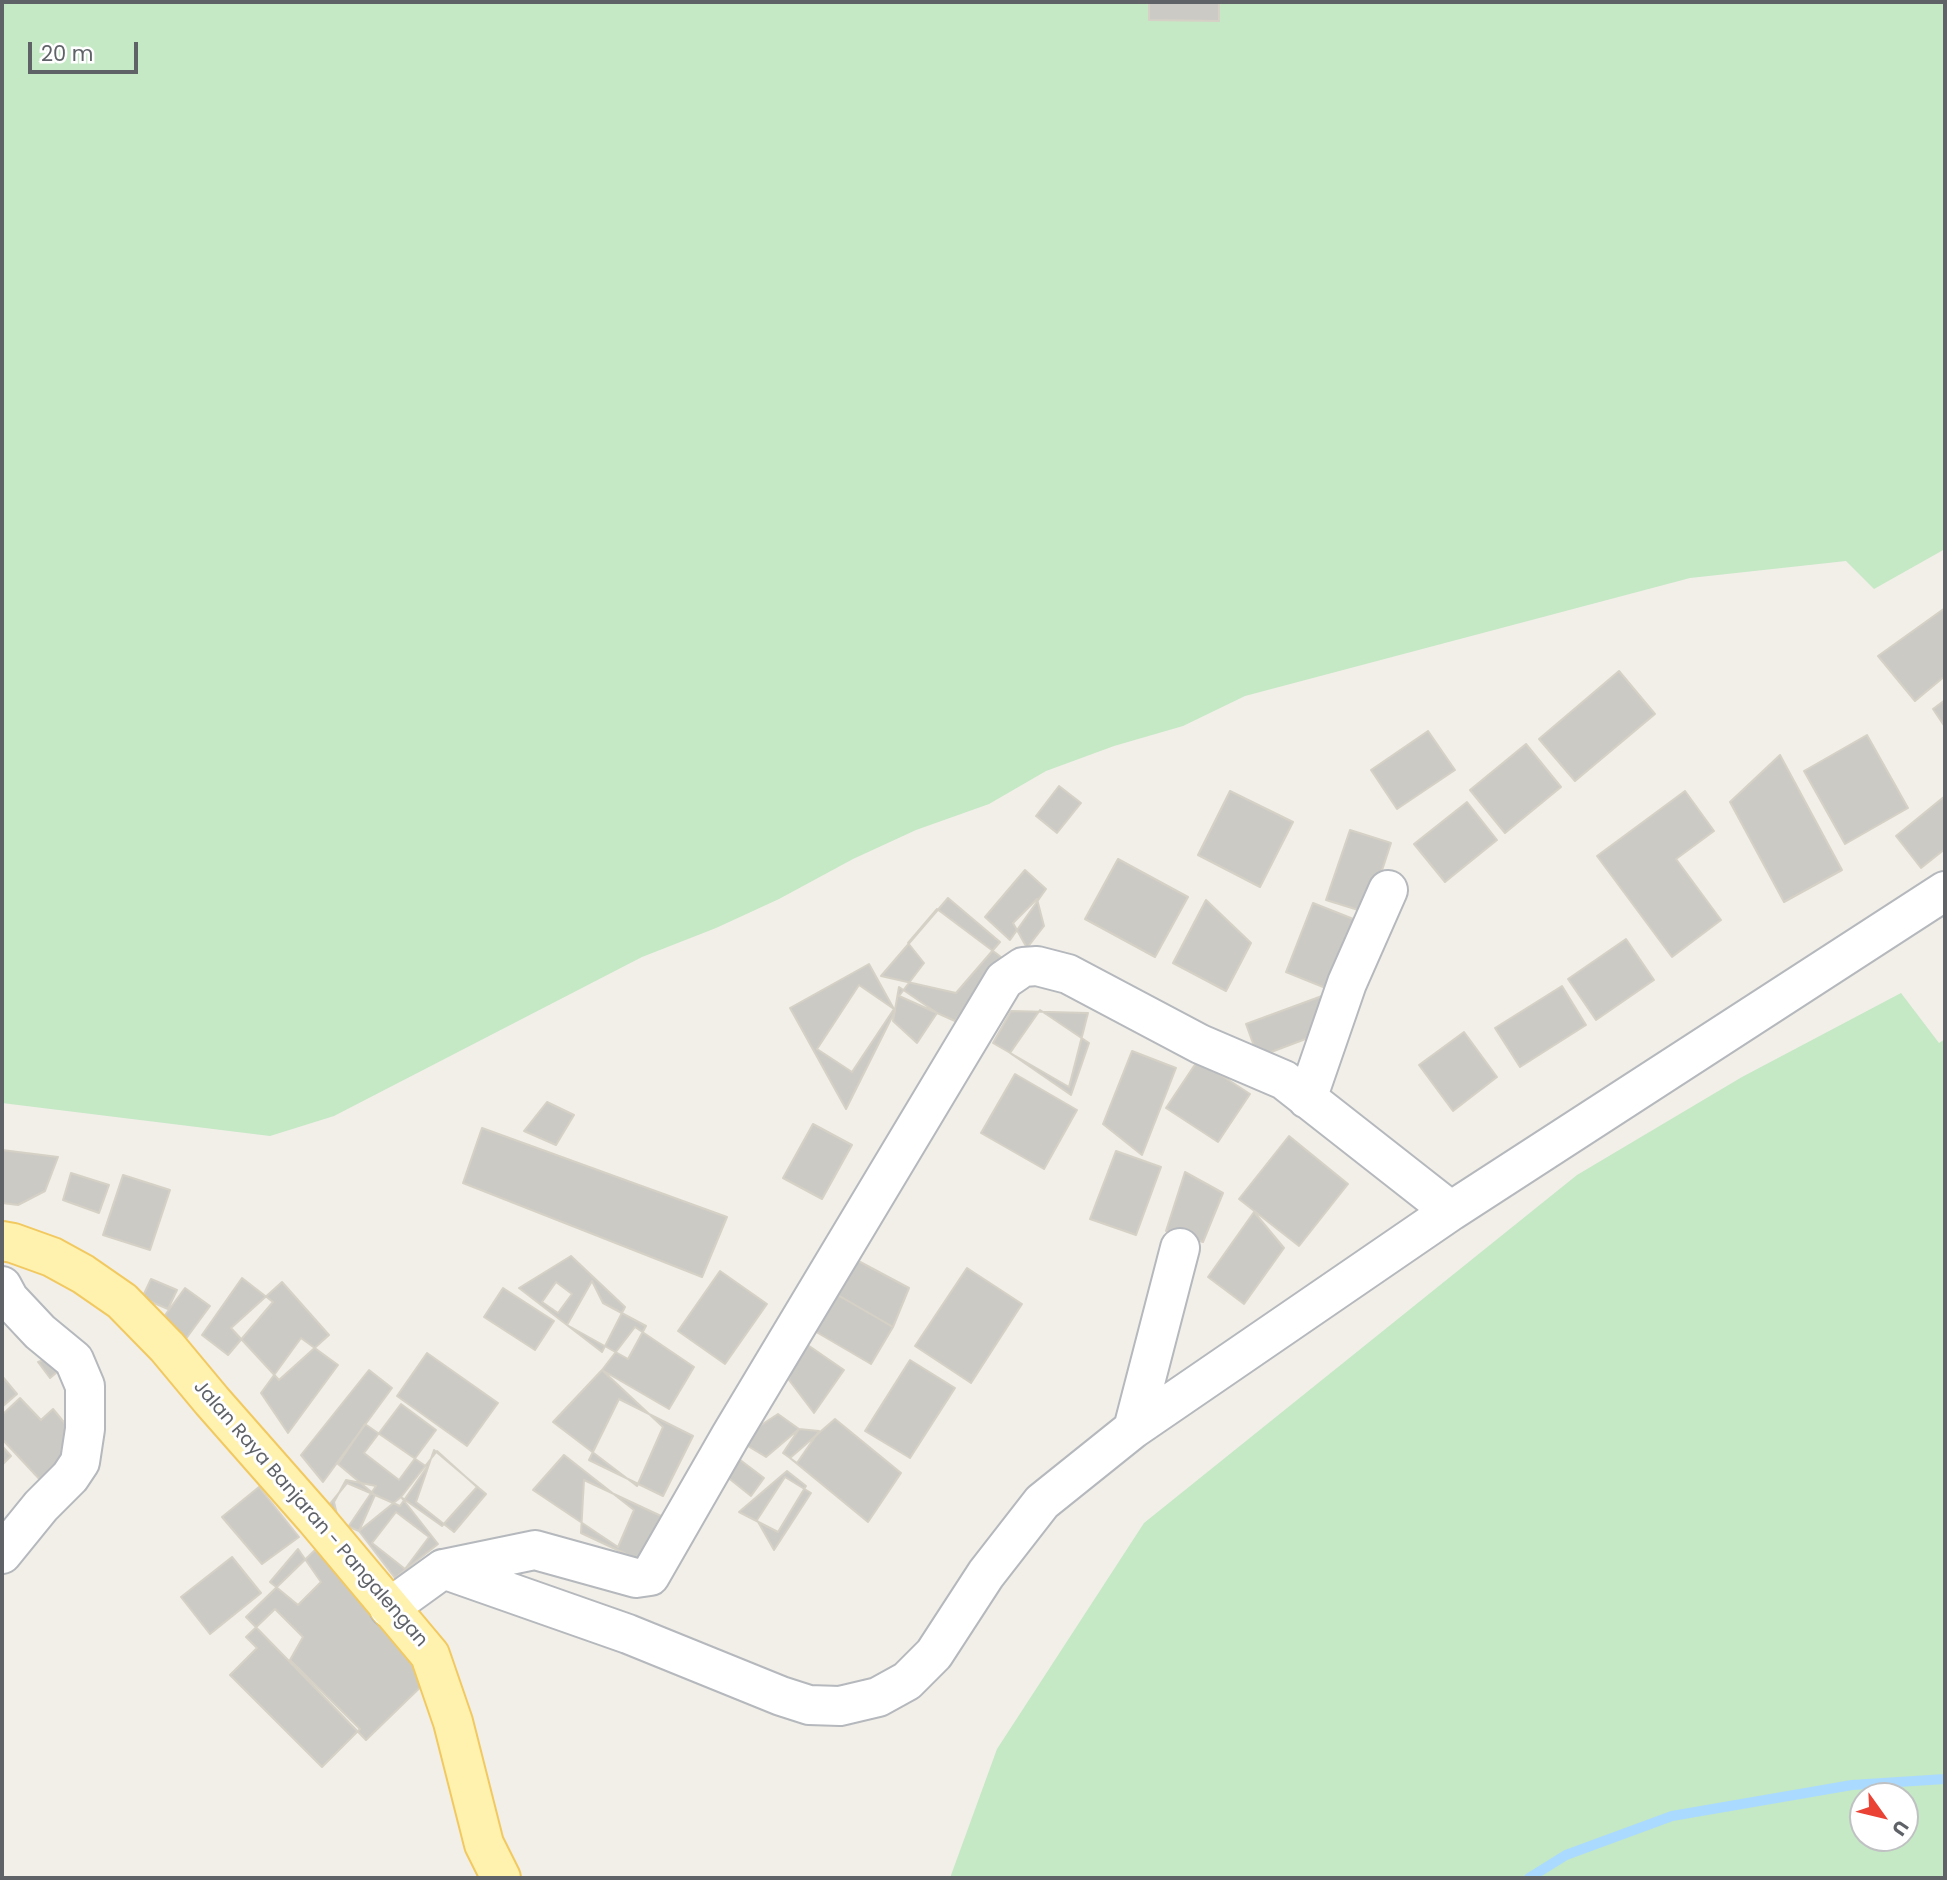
<!DOCTYPE html>
<html>
<head>
<meta charset="utf-8">
<style>
  body { margin:0 }
  #map { position:relative; width:1947px; height:1880px; overflow:hidden; background:#f1efe8; font-family:Poppins,sans-serif }
  canvas { display:block }
  .frame { position:absolute; inset:0; border:4px solid #5f6368; pointer-events:none }
  .north { position:absolute; left:1849px; top:1782px; width:70px; height:70px; box-sizing:border-box; background:#fff; border:2px solid #bfc1c3; border-radius:50%; rotate:124deg; font-size:19px; font-weight:700; line-height:28px; text-align:center; color:#5f6368 }
  .north::after { content:''; display:block; margin:auto; width:24px; height:32px; background:#ea4335; clip-path:polygon(50% 0,100% 100%,50% 72%,0 100%) }
  .scale { position:absolute; left:28px; top:42px; width:110px; height:32px; box-sizing:border-box; border:4px solid #5f6368; border-top:0; padding-left:9px; font-size:21px; line-height:24px; white-space:nowrap; color:#5f6368; -webkit-text-stroke:5px #fff; paint-order:stroke }
</style>
</head>
<body>
<div id="map">
<canvas width="1947" height="1880"></canvas>
<div class="frame"></div>
<div class="north">U</div>
<div class="scale">20 m</div>
</div>
<script>
const context = document.querySelector('canvas').getContext('2d');
context.lineJoin = 'round';
function fill(path, color) { context.fillStyle = color; context.fill(path, 'evenodd'); }
function trace(path, color, width, dash) { context.strokeStyle = color; context.lineWidth = width; context.lineCap = dash ? 'butt' : 'round'; context.setLineDash(dash || []); context.stroke(path); }
function label(font, color, halo, rows, align = 'center') {
  context.font = font + ' Poppins,sans-serif'; context.lineWidth = 6; context.setLineDash([]); context.textBaseline = 'middle'; context.strokeStyle = halo; context.fillStyle = color; for (const [text, x, y, turn = 0] of rows) {
    context.save(); context.translate(x, y); context.rotate((+turn || 0) * Math.PI / 180); context.textAlign = isNaN(turn) ? turn : align; if (halo) context.strokeText(text, 0, 0); context.fillText(text, 0, 0); context.restore();
  }
}
fill(new Path2D(`
  M2 2H1945V549L1874 589 1846 561 1690 578 1245 696 1183 726 1114 746 1046 771 989 804 916 830 853 859 779 899 716 928 642 957 334 1116 270 1136 2 1103Z
  M1901 993 1939 1043 1945 1039V1878H950L997 1749 1144 1523 1577 1175 1742 1077ZM1863 1796H1905V1838H1863Z`), '#c5e8c5');
trace(new Path2D(`
  M1529 1878 1566 1855 1672 1816 1852 1785 1945 1779`), '#aadaff', 10);
const building = new Path2D(`
  M1149 2H1219V21L1149 20Z
  M1945 608V676L1915 701 1878 656Z
  M1619 671 1655 714 1575 781 1539 739Z
  M1945 700V727L1933 709Z
  M1428 731 1455 770 1397 809 1371 770Z
  M1867 735 1908 808 1845 844 1804 771Z
  M1526 744 1561 787 1505 833 1470 790Z
  M1780 755 1842 870 1784 902 1730 802Z
  M1059 786 1081 803 1057 833 1036 816Z
  M1230 791 1293 822 1260 887 1198 855Z
  M1685 791 1714 831 1676 859 1721 920 1672 957 1597 856Z
  M1945 796V849L1921 868 1896 836Z
  M1467 802 1497 840 1445 882 1414 844Z
  M1350 830 1391 843 1368 913 1326 900Z
  M1118 859 1188 897 1155 957 1085 919Z
  M1025 870 1046 889 1010 940 985 917Z
  M948 898 1000 942 956 993 881 976Z
  M1037 899 1044 926 1027 948 1013 923Z
  M1206 900 1251 943 1226 991 1173 963Z
  M1313 903 1366 924 1338 993 1286 972Z
  M937 909 1001 957 955 1021 899 996 924 963 908 943Z
  M1626 939 1654 980 1596 1020 1568 979Z
  M869 964 895 1011 846 1109 790 1008Z
  M859 985 894 1009 852 1072 817 1049Z
  M1562 986 1586 1025 1520 1067 1495 1028Z
  M899 987 937 1013 917 1043 893 1021Z
  M1322 996 1324 1032 1258 1057 1246 1024Z
  M1040 1010 1089 1043 1071 1095 1010 1053Z
  M1011 1011 1088 1013 1069 1087 993 1043Z
  M1464 1032 1497 1077 1453 1111 1419 1065Z
  M1132 1051 1176 1068 1142 1155 1103 1124Z
  M1198 1060 1250 1094 1218 1142 1166 1108Z
  M1015 1074 1077 1110 1044 1169 981 1133Z
  M547 1102 574 1115 556 1145 524 1131Z
  M813 1124 852 1145 822 1199 783 1178Z
  M482 1128 727 1217 702 1277 463 1183Z
  M1289 1136 1348 1184 1299 1246 1239 1199Z
  M2 1150 58 1157 45 1191 18 1205 2 1203Z
  M1116 1151 1161 1167 1136 1235 1090 1219Z
  M1185 1172 1223 1193 1203 1242 1166 1231Z
  M71 1173 109 1185 99 1213 63 1200Z
  M123 1175 170 1190 150 1250 103 1235Z
  M1254 1212 1284 1248 1244 1304 1208 1277Z
  M571 1256 625 1307 602 1352 519 1288Z
  M849 1256 909 1288 893 1327 836 1294Z
  M967 1268 1022 1304 971 1383 915 1346Z
  M720 1271 767 1304 725 1364 678 1331Z
  M242 1278 273 1302 228 1355 202 1335Z
  M151 1279 177 1290 168 1309 142 1298Z
  M592 1281 603 1303 646 1326 628 1359 567 1325Z
  M282 1282 329 1335 279 1380 231 1328Z
  M556 1282 572 1294 558 1313 542 1302Z
  M185 1288 210 1306 185 1340 160 1322Z
  M503 1288 554 1321 535 1350 484 1317Z
  M836 1294 893 1327 871 1364 806 1326Z
  M635 1327 694 1367 669 1409 602 1370Z
  M301 1338 338 1365 288 1433 261 1393Z
  M799 1339 844 1370 814 1413 789 1380Z
  M427 1353 498 1403 467 1446 397 1396Z
  M59 1354 67 1364 50 1378 38 1362Z
  M910 1360 955 1388 910 1458 865 1431Z
  M369 1370 392 1388 323 1482 301 1455Z
  M602 1370 663 1427 637 1486 553 1422Z
  M2 1376 17 1394 2 1407Z
  M20 1398 41 1420 53 1409 82 1444 43 1483 2 1439V1415Z
  M619 1399 693 1436 663 1496 589 1460Z
  M401 1404 436 1430 399 1480 364 1453Z
  M778 1414 799 1429 766 1457 738 1440Z
  M835 1419 901 1473 868 1522 790 1458Z
  M365 1424 427 1467 400 1506 375 1495 338 1464Z
  M799 1429 819 1431 797 1463 783 1453Z
  M2 1446 11 1456 2 1465Z
  M434 1450 486 1494 454 1532 416 1502Z
  M437 1451 477 1487 442 1526 401 1497Z
  M731 1453 764 1478 751 1496 716 1468Z
  M564 1455 634 1510 618 1547 533 1490Z
  M787 1471 806 1486 778 1532 739 1512Z
  M785 1477 811 1493 774 1550 757 1520Z
  M346 1480 376 1486 342 1536 334 1502Z
  M584 1480 661 1516 641 1561 581 1533Z
  M347 1483 375 1495 359 1531 321 1515Z
  M259 1487 299 1537 262 1564 222 1517Z
  M401 1497 438 1544 395 1578 359 1531Z
  M396 1512 429 1537 405 1569 372 1543Z
  M298 1549 321 1582 298 1605 270 1582Z
  M315 1550 434 1674 366 1740 246 1617Z
  M232 1557 261 1593 210 1634 181 1597Z
  M275 1609 303 1637 290 1660 360 1729 322 1767 230 1675 257 1648 246 1637Z`);
fill(building, '#cccac5');
trace(building, '#d6d1c6', 2);
const minor = new Path2D(`
  M1307 1099 1347 983 1388 890
  M2 1286 9 1299 40 1332 74 1360 85 1386V1429L80 1462 70 1477 41 1506 2 1554
  M1133 1429 1180 1248
  M443 1569 535 1550 636 1578 650 1576 731 1435 1004 980 1023 967 1037 966 1068 974 1200 1044 1284 1080 1451 1211
  M389 1608 443 1569 628 1634 781 1696 809 1705 840 1706 878 1697 907 1681 934 1654 986 1574 1042 1502 1133 1429 1451 1211 1945 891`);
const major = new Path2D(`
  M2 1241 13 1243 52 1257 83 1274 122 1301 167 1347 212 1401 315 1518 430 1655 453 1722 484 1844 501 1878`);
trace(minor, '#b5b8bc', 42);
trace(major, '#f2c960', 42);
trace(minor, '#fff', 38);
trace(major, '#fff2af', 38);
label('19px', '#5f6368', '#fff', [
  ["Jalan Raya Banjaran - Pangalengan",310,1514,49]
]);
</script>
</body>
</html>
